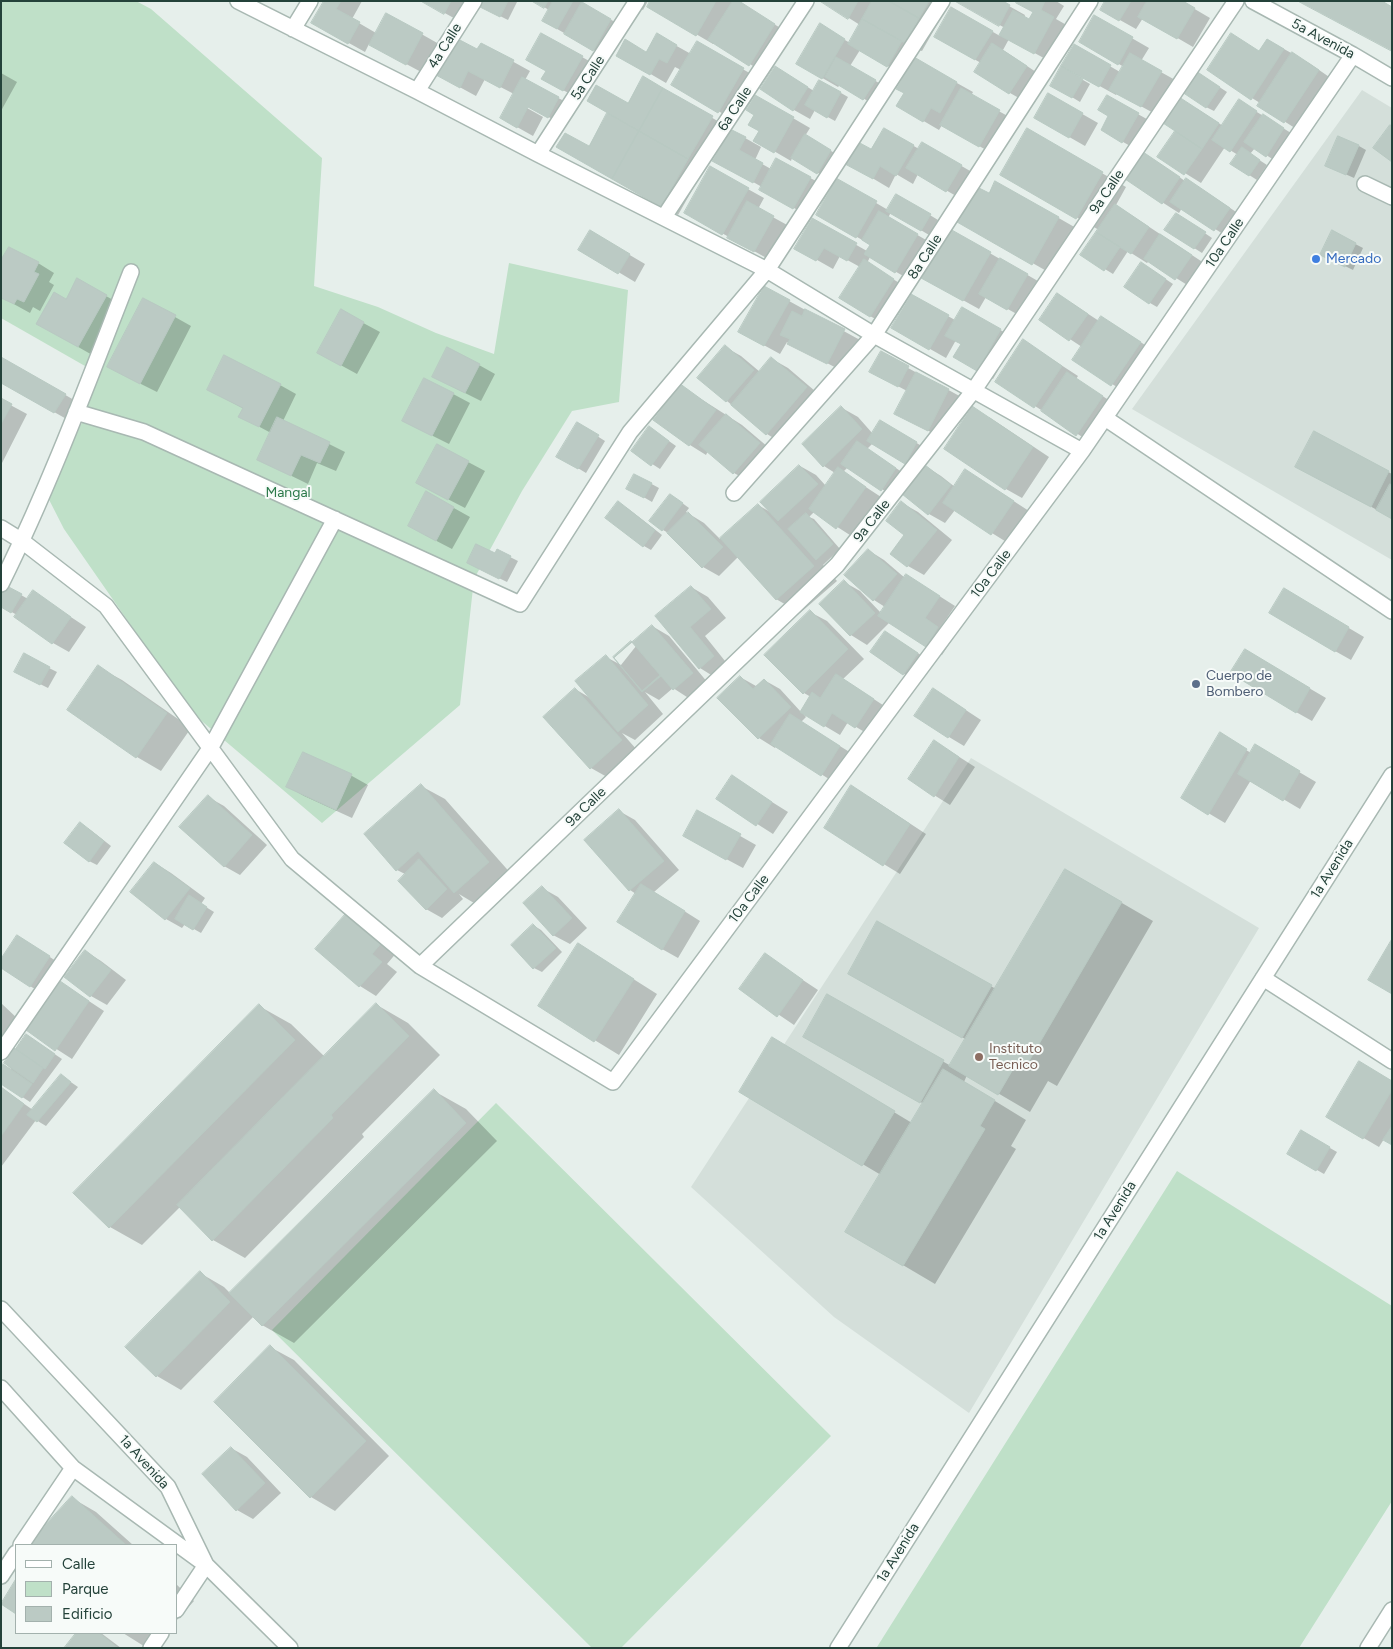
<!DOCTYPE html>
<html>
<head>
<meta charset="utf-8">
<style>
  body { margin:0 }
  #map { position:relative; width:1393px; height:1649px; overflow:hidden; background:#e6efeb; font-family:Figtree,sans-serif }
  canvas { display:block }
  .frame { position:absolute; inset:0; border:2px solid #24423a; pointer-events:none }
  .legend { position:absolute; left:15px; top:1544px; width:162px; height:90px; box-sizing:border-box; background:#f7fbf9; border:1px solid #a3b1ad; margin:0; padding:6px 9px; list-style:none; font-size:15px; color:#24423a }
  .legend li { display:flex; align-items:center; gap:10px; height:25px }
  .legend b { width:25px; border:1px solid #a3b1ad }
</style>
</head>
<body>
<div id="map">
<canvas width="1393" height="1649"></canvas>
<div class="frame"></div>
<ul class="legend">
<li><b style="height:6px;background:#fff"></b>Calle</li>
<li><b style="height:14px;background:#bfe0c8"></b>Parque</li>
<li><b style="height:14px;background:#bbcac4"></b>Edificio</li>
</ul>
</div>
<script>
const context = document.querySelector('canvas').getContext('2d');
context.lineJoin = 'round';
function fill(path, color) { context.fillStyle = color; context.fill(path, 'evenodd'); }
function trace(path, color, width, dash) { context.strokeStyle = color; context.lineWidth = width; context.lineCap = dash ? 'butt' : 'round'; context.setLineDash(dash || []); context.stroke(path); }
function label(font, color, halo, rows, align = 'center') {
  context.font = font + ' Figtree,sans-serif'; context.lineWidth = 4; context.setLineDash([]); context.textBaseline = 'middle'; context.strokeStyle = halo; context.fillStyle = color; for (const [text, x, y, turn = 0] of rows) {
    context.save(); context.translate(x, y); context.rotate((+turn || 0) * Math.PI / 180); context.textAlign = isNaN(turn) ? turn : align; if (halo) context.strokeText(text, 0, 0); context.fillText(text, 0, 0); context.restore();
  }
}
fill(new Path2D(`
  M1362 90 1392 108V560L1132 409Z
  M971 758 1259 928 969 1413 834 1317 691 1187Z`), '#d4dfda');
fill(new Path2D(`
  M1 1H136L151 9 322 158 314 286 378 307 436 333 494 354 509 263 628 290 619 402 572 411 522 491 474 579 460 705 322 823 191 712 64 529 39 480 88 415 85 366 1 318Z
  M496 1103 831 1436 621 1648H592L272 1330Z
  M1177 1171 1392 1306V1501L1299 1648H878L877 1647Z`), '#bfe0c8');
fill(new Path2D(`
  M325 1H362L352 19 376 33 386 14 439 44 423 73 369 44 365 52 313 23Z
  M423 1H472L461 22Z
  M485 1H515L517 2 508 20 490 11Z
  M534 1H583L582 3 627 29 610 59 543 21 549 10Z
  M628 1H648L643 10Z
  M651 1H737L790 34 766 74 714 42 713 44 648 6Z
  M822 1H933L946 9 922 51 919 50 914 59 973 92 971 96 1015 120 995 155 942 125 939 130 898 106 905 93V76L860 50 850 66 891 90 880 108 840 85 838 87 798 64 820 25 850 43 860 25Z
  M956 1H1000L1025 15 1024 18 1030 21 1034 12 1018 1H1056L1064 6 1056 19 1070 27 1051 62 1009 39 1003 50 1042 76 1026 102 1010 93 981 63 935 37 951 8 1000 36 1005 28Z
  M1106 1H1181L1210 18 1193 47 1143 18 1136 29 1102 10Z
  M1095 17 1149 48 1141 61 1177 81 1157 115 1117 93 1116 95 1065 67 1064 69 1090 84 1080 102 1052 85 1075 46 1120 72 1124 67 1081 42Z
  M657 35 691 54 697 43 760 79 735 121 673 84 681 70 675 67 666 83 618 55 647 53Z
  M1268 40 1309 63 1335 81 1301 132 1259 105 1260 103 1252 98 1260 52Z
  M481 44 530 71 525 80 575 107 554 120 527 105V108L543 117 533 136 501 118 514 94 485 79 476 96 454 84Z
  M582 57 598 66 580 99 559 88Z
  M1 73 17 82 1 111Z
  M791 77 814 91 820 81 848 97 835 121 815 110 810 119 794 110Z
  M1204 77 1227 92 1214 111 1206 107Z
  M643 78 728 127 678 215 558 147 590 148 609 113 628 105Z
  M1049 95 1098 123 1085 146 1036 118Z
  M755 96 810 128 805 136 838 155 825 177 792 158 791 161 755 140 760 131 755 114Z
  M1107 97 1154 123 1139 151 1102 130 1110 115Z
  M1239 101 1291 133 1274 160 1255 148 1250 154 1267 165 1257 180 1232 164 1238 155 1225 147 1201 183 1159 157 1196 108 1223 126Z
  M884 129 919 149 922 143 977 175 963 200 918 174 913 184 896 174 889 188 847 163 872 151Z
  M731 130 761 147 755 160 771 169 777 160 827 187 810 217 760 189 762 187 730 169Z
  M1027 130 1126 187 1116 205 1207 265 1192 288 1149 261 1147 263 1128 251 1113 274 1082 255 1099 230 1002 175Z
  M1359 146 1366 150 1354 178 1334 169Z
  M1159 163 1185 181 1186 180 1202 189 1245 218 1231 239 1182 208 1179 213 1126 179Z
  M710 168 764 198 758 209 789 226 770 260 686 213Z
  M837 180 888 210 897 195 938 220 929 235 891 212 888 218 933 244 912 281 870 257 867 263 909 289 886 325 870 316 860 267 840 256 833 269 796 248 812 220 867 251 871 245 817 214Z
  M996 182 1083 232 1057 277 959 221 989 195Z
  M1184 219 1212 238 1202 253 1166 230Z
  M950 230 1043 284 1024 318 986 297 979 309 923 278Z
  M1332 232 1363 248 1353 270 1329 258Z
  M606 241 645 264 635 282 580 249Z
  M38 263 54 273 49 282 54 285 40 311 33 307 30 313 1 297Z
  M1149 268 1173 284 1157 307 1150 303Z
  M106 296 122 305 94 356 38 324 66 300Z
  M912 296 955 320 962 308 1016 339 993 379 955 357 962 344 956 340 946 358 893 328Z
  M789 301 860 340 844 372 787 342 780 354 740 332Z
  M1073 304 1099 321 1117 327 1156 352 1128 394 1074 360 1082 347 1041 320Z
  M341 311 380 332 357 374 335 362Z
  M175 317 191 326 157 392 125 376Z
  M1024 341 1078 376 1076 379 1118 406 1093 444 1035 406Z
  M725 347 741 356 760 372 772 359 788 368 822 397 783 444 767 434 699 378Z
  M1 358 81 404 70 421 1 382Z
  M479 365 495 374 481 401 449 385Z
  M908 368 965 399 944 439 896 414 907 391 879 376Z
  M425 379 470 403 449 444 403 421Z
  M280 385 296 394 283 421 345 452 336 471 317 463 308 484 259 460 271 433 256 425 244 409 209 390Z
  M679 385 742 425 775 453 750 482 734 473 708 451 706 455 690 445 654 420Z
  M1 400 27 414 2 463H1Z
  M842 408 858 417 873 434 897 431 933 453 925 466 941 476 955 487 981 480 1029 511 1008 543 955 510 945 523 929 514 921 472 873 443 867 449 911 478 897 499 848 467 843 472 881 497 853 537 814 512 809 517 814 519 840 549 823 565 837 581 800 613 776 599 738 557 719 576 703 567 670 534 663 530 678 500 689 508 686 512 704 523 720 539 758 505 772 513 800 466 816 475 826 486 835 473 824 466Z
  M989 417 1049 457 1022 498 1006 489Z
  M578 424 605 441 586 473 558 456Z
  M656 432 676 446 660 469 632 451Z
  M1314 433 1392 474V518L1312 475Z
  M438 446 485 471 465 508 434 492Z
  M635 475 659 488 652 502 628 488Z
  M427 493 470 517 452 549 425 535Z
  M902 503 918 512 952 540 924 575 908 566 892 553 906 535Z
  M626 507 662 535 651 550 644 546Z
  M868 550 884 560 905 578 922 585 955 606 940 628 954 637 942 655 890 622 867 645 851 635 821 604 844 582 860 591 881 613 885 607 874 600Z
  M495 555 510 557 518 561 507 582 476 567Z
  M691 587 708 597 726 618 705 636 729 666 716 678 700 668 656 616Z
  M33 592 86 627 69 652 53 643 17 615 1 606 21 595 28 599Z
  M1300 599 1364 637 1351 660 1335 651Z
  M810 612 827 621 864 659 843 679 889 709 871 736 848 722 840 735 803 713 806 717 801 722 856 756 837 784 776 746 775 748 759 738 740 677 756 686 764 680 780 689 801 712 811 697 804 693Z
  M652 626 669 636 708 683 690 699 673 688 659 700 645 692 663 714 635 740 622 733 637 750 607 777 591 768 575 689 592 699 606 657 621 665Z
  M901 642 933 663 920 683 904 674Z
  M1261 660 1326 698 1312 721 1296 712Z
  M98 667 122 680 191 728 161 771 137 757 69 710Z
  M49 668 57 672 48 688 24 676Z
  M949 699 981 720 964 746 949 737Z
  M1220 734 1251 753 1255 746 1316 782 1300 809 1251 780 1225 823 1183 798Z
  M950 751 975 767 950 805 934 795Z
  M303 754 352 776 368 785 352 818 304 796 288 787Z
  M732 777 788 812 773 834 718 799Z
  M421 786 445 799 513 876 479 906 459 894 463 899 442 918 426 909 405 874 397 870Z
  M868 796 926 834 900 874 825 828Z
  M208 797 224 806 267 845 240 875 224 866Z
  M619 811 635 820 679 870 654 892 700 921 678 958 662 949 636 894 630 890Z
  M698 812 756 845 743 868 700 845Z
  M88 828 111 846 97 865 89 861Z
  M155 863 171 873 205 898 201 904 214 912 201 933 185 924 182 928 166 919Z
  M1065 870 1153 921 1057 1086 1048 1081 1030 1112 967 1075 964 1082 1026 1120 1011 1146 1016 1149 935 1284 847 1232 881 1175 741 1092 796 1053 912 1123 924 1104 805 1036 827 996 951 1066 967 1040 874 987 878 923 996 989Z
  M542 888 558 897 587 928 570 944 553 935Z
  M349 912 398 951 387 964 397 972 376 996 360 986 317 949Z
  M533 925 541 930 562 952 542 972 534 968Z
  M18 936 65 967 46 996 30 986Z
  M578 944 657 994 619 1055 539 1006Z
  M85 951 101 961 126 980 107 1005 91 996 66 977Z
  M765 955 818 990 794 1025 741 989Z
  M60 982 104 1011 72 1059 27 1030Z
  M1 1003 19 1020 1 1039Z
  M377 1005 408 1023 440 1055 362 1134 364 1137 245 1258 213 1240 180 1207 142 1245 110 1227 75 1193 259 1006 291 1024 325 1057Z
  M26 1035 62 1059 30 1102 1 1083 11 1069 5 1063Z
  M62 1076 78 1087 46 1126 36 1120 1 1167V1088L33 1110Z
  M1392 1082V1144L1384 1139 1379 1147 1328 1117Z
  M434 1091 466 1109 497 1141 294 1343 262 1325 254 1316 181 1390 157 1376 200 1273 224 1287 231 1294Z
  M1302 1132 1337 1152 1324 1174 1289 1154Z
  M270 1347 294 1360 389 1456 335 1511 311 1497 216 1402Z
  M231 1448 247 1457 281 1493 253 1519 237 1510Z
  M72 1498 96 1512 133 1545H29Z
  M176 1584 194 1601 176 1621Z
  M77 1633H101L121 1648H68L66 1647Z
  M123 1633H165L147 1648Z`), '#0003');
const building = new Path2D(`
  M324 1H341L336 9 360 22 348 44 311 23Z
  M421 1H451L444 14Z
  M483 1H508L500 17 480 7Z
  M532 1H548L544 8Z
  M553 1H573L557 29 542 21Z
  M650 1H716L696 36 647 7Z
  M733 1H739L775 24 749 66 708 40Z
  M820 1H858L848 19Z
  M872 1H889L919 18 905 43 862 19Z
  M889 1H929L919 18Z
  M955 1H1003L1010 5 999 26Z
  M1017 1H1045L1041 10 1054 17 1034 54 999 35 1013 10 1029 19 1033 12 1016 3Z
  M1105 1H1131L1119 21 1100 10Z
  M1147 1H1183L1195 8 1177 39 1138 17Z
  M1298 1H1382L1392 7V51Z
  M582 2 611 19 593 51 564 34Z
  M951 7 993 31 975 60 934 37Z
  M386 13 423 33 406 65 369 45Z
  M1094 15 1133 37 1118 65 1079 42Z
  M862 19 902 41 887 67 848 44Z
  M820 23 845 39 822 79 796 64Z
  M541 33 583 56 563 91 541 79 546 71 526 60Z
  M657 33 677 45 667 63 659 59 650 75 616 56 625 39 646 52Z
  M1231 33 1259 51 1267 39 1284 49 1251 100 1207 70Z
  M456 38 477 49 481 43 514 60 500 88 468 71 460 88 436 75Z
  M697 41 744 68 718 113 671 85Z
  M992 43 1027 66 1009 94 974 72Z
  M1074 44 1111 65 1099 87 1061 66Z
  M1292 52 1319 70 1284 123 1257 106Z
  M1130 53 1162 71 1141 107 1109 90Z
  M836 57 876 80 863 100 825 77Z
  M914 57 957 82 940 113 931 108 923 122 896 106 904 93 896 89Z
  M775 66 808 87 793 111 760 89Z
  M1061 66 1083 79 1072 98 1050 86Z
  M1196 71 1220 87 1206 108 1182 92Z
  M643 76 663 88 639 131 587 101 596 85 628 103Z
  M522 77 559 97 548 118 528 107 517 128 500 118Z
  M819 80 841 92 827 118 805 105Z
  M663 88 713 116 688 159 639 131Z
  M961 88 1000 110 979 147 940 125Z
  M1048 93 1083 113 1069 138 1034 118Z
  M755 95 794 117 774 153 753 141 759 131 748 125 754 115 746 110Z
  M1107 95 1139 113 1122 143 1101 130 1108 116 1098 110Z
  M1179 97 1219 123 1202 149 1163 123Z
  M1239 99 1257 111 1230 152 1212 140Z
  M607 113 639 131 612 179 556 147 565 133 589 146Z
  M1263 114 1284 128 1266 157 1244 142Z
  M1390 125 1392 126V162L1373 148Z
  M884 128 914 145 896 176 880 166 873 179 845 164 858 142 871 149Z
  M1027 128 1103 172 1076 219 1000 175Z
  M730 129 746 137 739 150 763 163 753 183 712 161Z
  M639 131 688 159 661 207 612 179Z
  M1175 131 1202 149 1184 175 1157 157Z
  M805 134 831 150 817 174 791 158Z
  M1338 136 1359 145 1346 175 1325 166Z
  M922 142 962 165 946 192 906 168Z
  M1242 147 1260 160 1249 176 1230 164Z
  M1143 152 1180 177 1162 204 1125 179Z
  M776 158 811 177 793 209 759 190Z
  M710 166 749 188 722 235 684 213Z
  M836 178 877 201 856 238 816 215Z
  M1186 178 1230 208 1214 231 1170 202Z
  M995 181 1059 217 1032 265 957 222 977 187 989 193Z
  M896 194 931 214 921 231 886 211Z
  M747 201 774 216 754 252 727 238Z
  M1115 204 1149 227 1131 254 1096 232Z
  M879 211 918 234 895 273 864 254 870 245 862 240Z
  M1176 213 1206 232 1194 249 1164 230Z
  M812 218 857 243 847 261 824 248 816 261 794 249Z
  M950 229 991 252 963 301 921 278Z
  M590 230 630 254 618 274 578 250Z
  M1332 230 1356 243 1345 267 1320 255Z
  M1096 232 1120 247 1104 271 1080 255Z
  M1160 234 1192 255 1175 280 1144 259Z
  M9 247 39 262 34 272 39 274 24 302 17 299 14 304 1 298V260Z
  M1000 258 1028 274 1007 310 979 294Z
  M864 259 894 279 870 317 839 298Z
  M1141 262 1166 279 1149 304 1124 287Z
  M77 278 107 295 78 347 36 324 54 292 66 299Z
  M764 286 790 300 764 346 738 332Z
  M1057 293 1088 314 1069 341 1039 320Z
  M911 294 949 315 929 350 891 328Z
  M143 298 176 315 140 384 107 367Z
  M962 307 1001 329 977 371 953 357 961 344 945 336Z
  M341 309 364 322 341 366 317 353Z
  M805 309 845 329 827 364 787 344 790 339 780 335 792 311 802 316Z
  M1101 316 1141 342 1111 386 1072 360Z
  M1023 339 1062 366 1034 408 995 382Z
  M725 345 754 370 726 402 697 378Z
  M447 347 480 364 465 393 432 377Z
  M881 351 909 366 898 387 869 372Z
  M224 355 281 384 259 427 238 417 243 408 207 390Z
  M1 357 66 394 54 413 1 383Z
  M771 357 807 387 766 435 731 405Z
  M916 372 949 389 928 431 894 414Z
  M1067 372 1103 396 1076 436 1041 411Z
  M424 378 454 393 432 436 402 421Z
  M679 383 716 410 689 446 653 420Z
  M1 398 12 404 1 424Z
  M841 406 862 429 823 467 802 444Z
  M972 406 1033 447 1005 490 944 449Z
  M726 414 760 443 733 474 699 445Z
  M277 417 330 442 320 463 301 455 291 476 257 460Z
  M880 420 917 442 905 464 867 441Z
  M577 422 599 435 578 469 556 457Z
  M649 426 669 441 651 466 631 451Z
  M1314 431 1389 471 1371 507 1295 467Z
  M857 441 896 468 881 491 841 464Z
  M437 444 469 461 448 500 416 483Z
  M799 465 818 484 778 521 760 502Z
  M925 465 951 485 928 515 902 494Z
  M838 467 866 487 836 529 809 509Z
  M965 469 1014 501 991 535 943 503Z
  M634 474 652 483 644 498 626 489Z
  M1390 484 1392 485V519L1376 510Z
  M426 491 454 507 436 541 408 526Z
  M670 494 683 503 662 531 649 521Z
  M618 501 655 530 643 547 605 518Z
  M901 501 937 530 907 567 890 554 904 535 886 521Z
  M758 504 814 566 776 600 720 538Z
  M688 512 723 547 702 568 667 533Z
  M806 513 833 544 816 560 788 529Z
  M476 544 495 553 497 549 511 556 499 579 467 563Z
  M868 549 897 574 873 601 844 575Z
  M906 574 940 596 925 618 938 627 926 647 878 616Z
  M844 580 875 613 850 636 819 604Z
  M5 585 22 594 11 613 1 607V592Z
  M691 586 711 609 690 627 714 656 699 669 655 616Z
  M1284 588 1349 627 1335 652 1269 613Z
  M33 590 71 617 52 644 14 617Z
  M810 610 848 649 803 694 764 655Z
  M652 625 693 673 673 690 661 676 642 692 614 658Z
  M885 631 918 653 903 675 870 652Z
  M631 641 660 675 642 691 613 657Z
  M1245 649 1310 688 1296 713 1230 673Z
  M24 653 50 667 40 685 14 672Z
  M606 655 648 705 618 732 575 681Z
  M98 665 167 713 136 758 67 710Z
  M836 674 874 699 855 728 832 713 824 727 800 712 812 692 820 698Z
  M740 676 753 689 764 679 791 707 758 739 717 698Z
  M575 688 622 740 590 769 543 717Z
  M933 688 966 710 948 738 914 716Z
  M790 714 840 746 821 776 771 744Z
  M1220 732 1247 749 1208 815 1181 798Z
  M934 740 959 757 934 797 908 779Z
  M1255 744 1300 771 1283 801 1238 774Z
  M303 752 352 774 336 810 286 787Z
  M732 775 772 802 756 826 716 799Z
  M421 784 489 862 454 893 418 851 396 871 364 834Z
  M851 785 910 824 883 866 824 828Z
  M208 795 252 835 224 867 179 827Z
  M619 809 664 861 629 891 584 840Z
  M697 810 741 834 726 860 683 836Z
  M80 822 104 841 89 862 64 843Z
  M419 859 447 889 426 910 398 881Z
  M154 862 190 888 165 920 130 892Z
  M1065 869 1122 902 1025 1068 1016 1064 998 1095 949 1066Z
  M641 884 685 911 662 950 617 922Z
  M542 886 572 918 553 936 523 903Z
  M189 895 207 907 193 930 175 919Z
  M349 910 383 941 372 954 382 962 359 987 315 949Z
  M877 921 992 985 962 1038 848 974Z
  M533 924 556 948 533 969 511 945Z
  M17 935 50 956 30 987 1 968V959Z
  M1392 939V994L1368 980Z
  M578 943 634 979 594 1042 538 1006Z
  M85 950 111 970 90 997 64 977Z
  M765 953 803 980 777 1017 739 989Z
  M60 981 89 1001 55 1051 26 1030Z
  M827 994 944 1060 920 1103 803 1037Z
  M376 1003 409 1036 331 1115 333 1118 212 1241 177 1205Z
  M259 1004 295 1040 109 1228 73 1193Z
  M26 1034 55 1054 45 1069 16 1049Z
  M772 1037 895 1111 862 1166 739 1092Z
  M14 1048 43 1068 33 1083 4 1063Z
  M1359 1061 1392 1081V1090L1363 1139 1326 1117Z
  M3 1064 32 1084 22 1098 1 1084V1066Z
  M943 1069 995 1100 980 1126 985 1129 903 1266 845 1232Z
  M61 1074 71 1082 37 1122 27 1115Z
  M1 1087 24 1104 1 1136Z
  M434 1089 466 1123 262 1326 229 1293Z
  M1392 1126V1145L1383 1140Z
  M1301 1130 1330 1147 1316 1171 1287 1154Z
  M200 1271 230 1302 156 1377 125 1347Z
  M270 1345 366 1441 310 1498 214 1402Z
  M231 1447 265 1483 236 1511 202 1474Z
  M72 1496 126 1545H27Z
  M16 1579V1614L1 1604Z
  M76 1633H99L118 1648H66L65 1647Z`);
fill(building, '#bbcac4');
trace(building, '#b8c9c2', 1);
const service = new Path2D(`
  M1365 184 1392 197`);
const minor = new Path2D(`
  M238 1 417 91 538 154 767 270 874 335 1082 451
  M1253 1 1353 55 1392 78
  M293 29 310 1
  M417 91 474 1
  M538 154 637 1
  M664 217 806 1
  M76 412 144 432 520 604 630 432 767 270 942 1
  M1105 418 1392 611
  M734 493 874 335 1090 1
  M1 528 22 541 106 606 292 859 420 966 613 1082 1082 451 1353 55
  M1 584C51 483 90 377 131 272
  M420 966 837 565 974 390 1236 1
  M1263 978 1392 1061
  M1 1052 211 747 335 519
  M1 1309 168 1487 206 1565 290 1648
  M1 1388 73 1468 206 1565 176 1610
  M21 1545 73 1468
  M1 1576 16 1553
  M151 1648 161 1633
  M838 1648 1392 775
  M1368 1648 1392 1610`);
trace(service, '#a8b8b2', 18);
trace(minor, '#a8b8b2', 18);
trace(service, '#fff', 15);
trace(minor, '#fff', 15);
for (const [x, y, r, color] of [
  [1316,259,5,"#3f7fe0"],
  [1196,684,5,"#5c6f8a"],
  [979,1057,5,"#8d6e63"]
]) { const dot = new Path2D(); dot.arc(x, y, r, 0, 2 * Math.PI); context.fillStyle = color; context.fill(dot); trace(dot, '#f7fbf9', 2); }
label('14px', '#24423a', '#f7fbf9', [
  ["5a Avenida",1323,39,28],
  ["4a Calle",445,46,-58],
  ["5a Calle",588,78,-57],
  ["6a Calle",735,109,-57],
  ["9a Calle",1107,192,-56],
  ["10a Calle",1225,243,-56],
  ["8a Calle",925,257,-57],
  ["9a Calle",872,521,-52],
  ["10a Calle",991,574,-53],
  ["9a Calle",586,807,-44],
  ["1a Avenida",1332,869,-58],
  ["10a Calle",749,899,-53],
  ["1a Avenida",1115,1211,-58],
  ["1a Avenida",144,1462,48],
  ["1a Avenida",898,1553,-58]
]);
label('14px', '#366cbe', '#f7fbf9', [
  ["Mercado",1326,259]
], 'left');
label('14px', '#2d7a4b', '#f7fbf9', [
  ["Mangal",288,493]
]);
label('14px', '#4e5e75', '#f7fbf9', [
  ["Cuerpo de",1206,676],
  ["Bombero",1206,692]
], 'left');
label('14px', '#785e54', '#f7fbf9', [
  ["Instituto",989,1049],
  ["Tecnico",989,1065]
], 'left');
</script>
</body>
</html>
